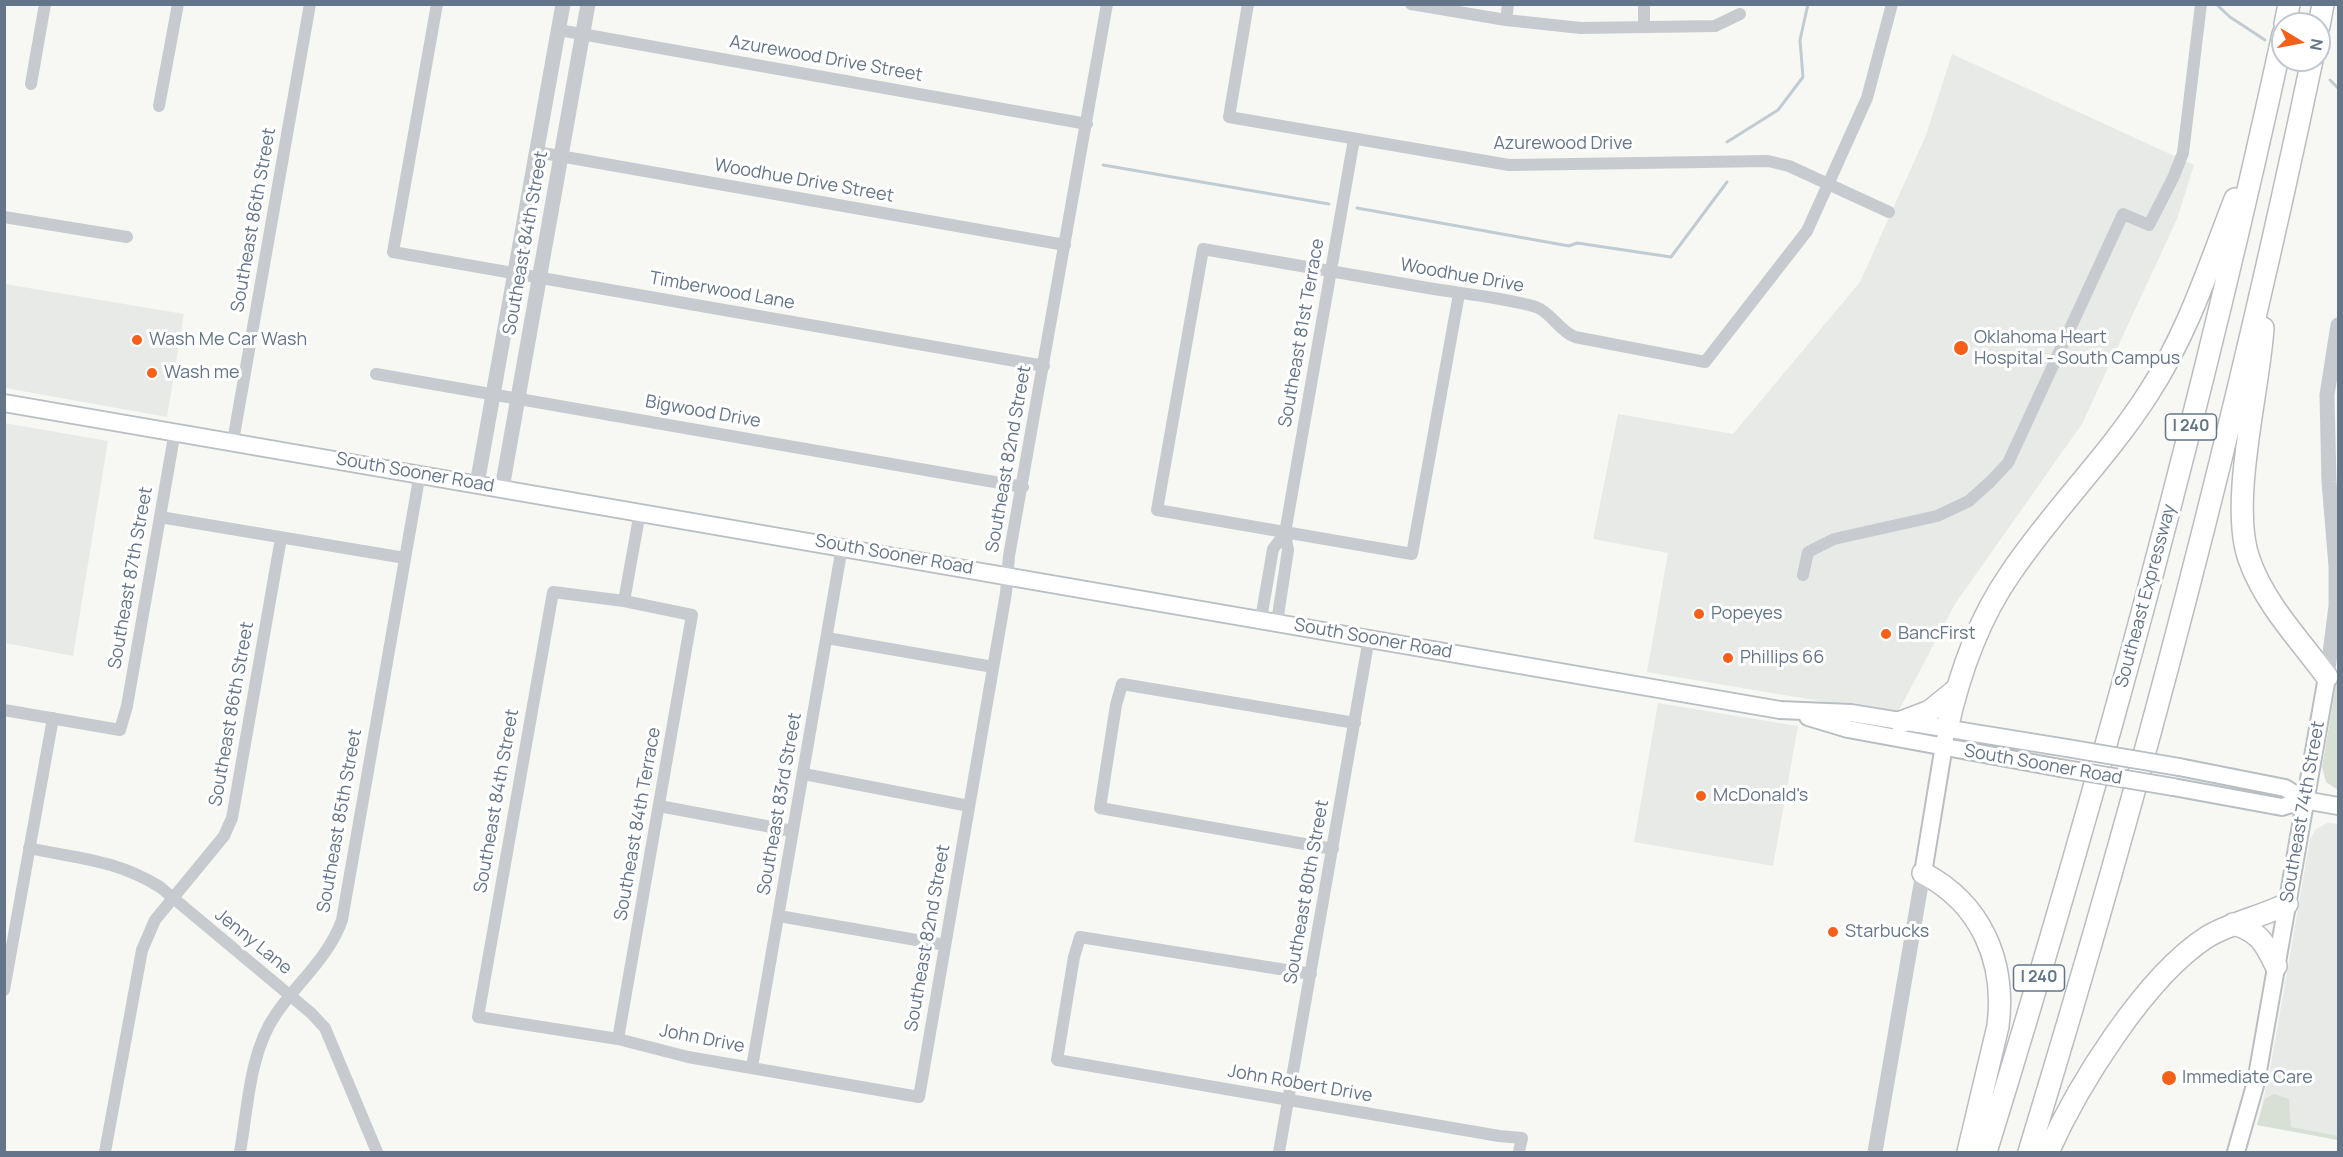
<!DOCTYPE html>
<html>
<head>
<meta charset="utf-8">
<style>
  body { margin:0 }
  #map { position:relative; width:2343px; height:1157px; overflow:hidden; background:#f7f8f4; font-family:Manrope,sans-serif }
  canvas { display:block }
  .frame { position:absolute; inset:0; border:6px solid #647589; pointer-events:none }
  .north { position:absolute; left:2271px; top:12px; width:60px; height:60px; box-sizing:border-box; background:#fff; border:2px solid #c1c8d0; border-radius:50%; rotate:100deg; font-size:16px; font-weight:700; line-height:24px; text-align:center; color:#647589 }
  .north::after { content:''; display:block; margin:auto; width:21px; height:27px; background:#f55f17; clip-path:polygon(50% 0,100% 100%,50% 72%,0 100%) }
</style>
</head>
<body>
<div id="map">
<canvas width="2343" height="1157"></canvas>
<div class="frame"></div>
<div class="north">N</div>
</div>
<script>
const context = document.querySelector('canvas').getContext('2d');
context.lineJoin = 'round';
function fill(path, color) { context.fillStyle = color; context.fill(path, 'evenodd'); }
function trace(path, color, width, dash) { context.strokeStyle = color; context.lineWidth = width; context.lineCap = dash ? 'butt' : 'round'; context.setLineDash(dash || []); context.stroke(path); }
function label(font, color, halo, rows, align = 'center') {
  context.font = font + ' Manrope,sans-serif'; context.lineWidth = 6; context.setLineDash([]); context.textBaseline = 'middle'; context.strokeStyle = halo; context.fillStyle = color; for (const [text, x, y, turn = 0] of rows) {
    context.save(); context.translate(x, y); context.rotate((+turn || 0) * Math.PI / 180); context.textAlign = isNaN(turn) ? turn : align; if (halo) context.strokeText(text, 0, 0); context.fillText(text, 0, 0); context.restore();
  }
}
fill(new Path2D(`
  M1952 54 2194 165 2177 219 2082 424 1955 604 1897 714 1647 672 1668 553 1593 539 1618 414 1733 434 1860 282 1926 135Z
  M5 284 184 314 167 417 5 388Z
  M4 423 108 441 73 656 5 643Z
  M1658 703 1798 726 1773 866 1634 842Z
  M2327 823 2338 824V1140L2257 1125 2270 1070 2310 839 2316 829Z`), '#e8eae8');
fill(new Path2D(`
  M2338 673V790L2326 782 2322 767Z
  M2274 1094 2289 1099 2291 1127 2338 1136V1140L2257 1125 2265 1099Z`), '#d8e0d5');
trace(new Path2D(`
  M2216 4 2230 17 2265 40
  M2330 80 2338 88
  M1727 142 1778 110 1803 77 1800 40 1808 4
  M1103 165 1329 204
  M1357 208 1569 246 1577 243 1671 257 1727 182`), '#c1ccd2', 3);
const secondary = new Path2D(`
  M4 403 1780 710 1851 713 2067 748
  M1808 717 1848 729 2060 768
  M2179 767 2285 788 2304 800 2338 806
  M2173 787 2282 807 2304 800
  M1923 873 1945 739
  M2236 1152 2256 1082 2327 677`);
const motorway = new Path2D(`
  M2285 24 2289 4
  M2319 26 2323 4
  M2263 328C2259 390 2229 503 2249 559 2264 603 2300 640 2327 677
  M1901 722 1930 711 1957 689
  M1947 729C1959 675 1978 620 2010 574 2052 511 2107 458 2148 394 2188 333 2209 266 2235 199
  M1923 873C1982 904 2006 962 1998 1026L1968 1152
  M2233 924C2259 931 2265 943 2276 966
  M1986 1152C2100 784 2201 411 2283 34
  M2029 1152C2139 793 2235 428 2312 60
  M2048 1152C2078 1085 2145 977 2207 937 2232 922 2261 917 2287 904`);
trace(secondary, '#b9bec3', 20);
trace(motorway, '#b9bcc0', 24);
trace(new Path2D(`
  M437 4 393 252 1044 366
  M1248 4 1229 117 1509 165 1768 161 1789 166 1889 212
  M1411 4 1506 20 1581 28 1715 26 1740 14
  M1644 4V27
  M1506 20 1508 4
  M559 30 1087 124
  M31 84 45 4
  M159 106 178 4
  M537 152 1065 245
  M4 217 127 237
  M1459 294 1412 554 1157 510 1203 249C1278 262 1353 275 1428 288 1463 294 1502 297 1536 307 1552 313 1559 331 1575 337L1705 362 1807 231 1867 98 1892 4
  M376 374 1023 487
  M233 441 310 4
  M160 517 405 558
  M1803 575 1808 552 1834 539 1937 516 1969 501 1991 481 2008 463 2123 214 2149 225 2173 178 2183 153 2201 4
  M624 601 640 512
  M1261 619 1273 549 1285 533
  M1277 622 1288 550 1285 533 1354 139
  M827 638 993 667
  M4 710 120 730 127 706 175 431
  M804 774 969 806
  M659 806 793 831
  M29 848C79 859 114 859 160 887L311 1013 325 1028 377 1152
  M1333 849 1100 808 1116 705 1122 684 1355 723
  M779 916 945 945
  M1311 974 1080 937 1074 957 1057 1060 1499 1136 1522 1138 1519 1152
  M4 990 53 718
  M618 1039 692 615 624 601 553 592 478 1017 618 1039 688 1057 919 1097 1006 593 1009 556 1107 4
  M752 1067 842 547
  M105 1152 142 950 155 920 224 836 232 818 281 538
  M240 1152C248 1108 249 1053 276 1014 298 982 329 957 342 920L420 473
  M1279 1152 1369 638`), '#c7cbcf', 12);
trace(new Path2D(`
  M477 484 563 4
  M502 488 588 4
  M2327 677 2336 606V566L2329 482 2327 395 2338 325
  M1875 1152 1923 873`), '#c7cbcf', 15);
trace(secondary, '#fff', 16);
trace(motorway, '#fff', 21);
const secondaryBridge = new Path2D(`
  M2067 748 2179 767
  M2060 768 2173 787`);
trace(secondaryBridge, '#b9bec3', 20, []);
trace(secondaryBridge, '#fff', 16);
for (const [x, y, r, color] of [
  [137,340,6,"#f55f17"],
  [1961,348,8,"#f55f17"],
  [152,373,6,"#f55f17"],
  [1699,614,6,"#f55f17"],
  [1886,634,6,"#f55f17"],
  [1728,658,6,"#f55f17"],
  [1701,796,6,"#f55f17"],
  [1833,932,6,"#f55f17"],
  [2169,1078,8,"#f55f17"]
]) { const dot = new Path2D(); dot.arc(x, y, r, 0, 2 * Math.PI); context.fillStyle = color; context.fill(dot); trace(dot, '#fff', 2); }
for (const [x, y, w] of [
  [2191,427,51],
  [2039,978,51]
]) { const box = new Path2D(); box.roundRect(x - w / 2, y - 13, w, 26, 4.5); context.fillStyle = '#fff'; context.fill(box); trace(box, '#647589', 1.5); }
label('bold 16px', '#647589', null, [
  ["I 240",2191,427],
  ["I 240",2039,978]
]);
label('18px', '#647589', '#fff', [
  ["Azurewood Drive Street",826,59,10],
  ["Azurewood Drive",1563,144],
  ["Woodhue Drive Street",804,181,10],
  ["Southeast 86th Street",254,220,-80],
  ["Southeast 84th Street",526,243,-80],
  ["Woodhue Drive",1462,276,10],
  ["Timberwood Lane",722,291,10],
  ["Southeast 81st Terrace",1302,333,-80],
  ["Bigwood Drive",703,412,10],
  ["Southeast 82nd Street",1009,459,-80],
  ["South Sooner Road",415,473,10],
  ["South Sooner Road",894,555,10],
  ["Southeast 87th Street",131,578,-80],
  ["Southeast Expressway",2146,596,-75],
  ["South Sooner Road",1373,639,10],
  ["Southeast 86th Street",232,714,-80],
  ["South Sooner Road",2043,765,10],
  ["Southeast 84th Street",497,801,-80],
  ["Southeast 83rd Street",780,804,-80],
  ["Southeast 74th Street",2303,812,-80],
  ["Southeast 85th Street",340,821,-80],
  ["Southeast 84th Terrace",638,824,-80],
  ["Southeast 80th Street",1307,892,-80],
  ["Southeast 82nd Street",928,938,-80],
  ["Jenny Lane",253,942,39],
  ["John Drive",702,1039,11],
  ["John Robert Drive",1300,1084,10]
]);
label('18px', '#647589', '#fff', [
  ["Oklahoma Heart",1974,338],
  ["Hospital - South Campus",1974,359],
  ["Wash Me Car Wash",149,340],
  ["Wash me",164,373],
  ["Popeyes",1711,614],
  ["BancFirst",1898,634],
  ["Phillips 66",1740,658],
  ["McDonald's",1713,796],
  ["Starbucks",1845,932],
  ["Immediate Care",2182,1078]
], 'left');
</script>
</body>
</html>
